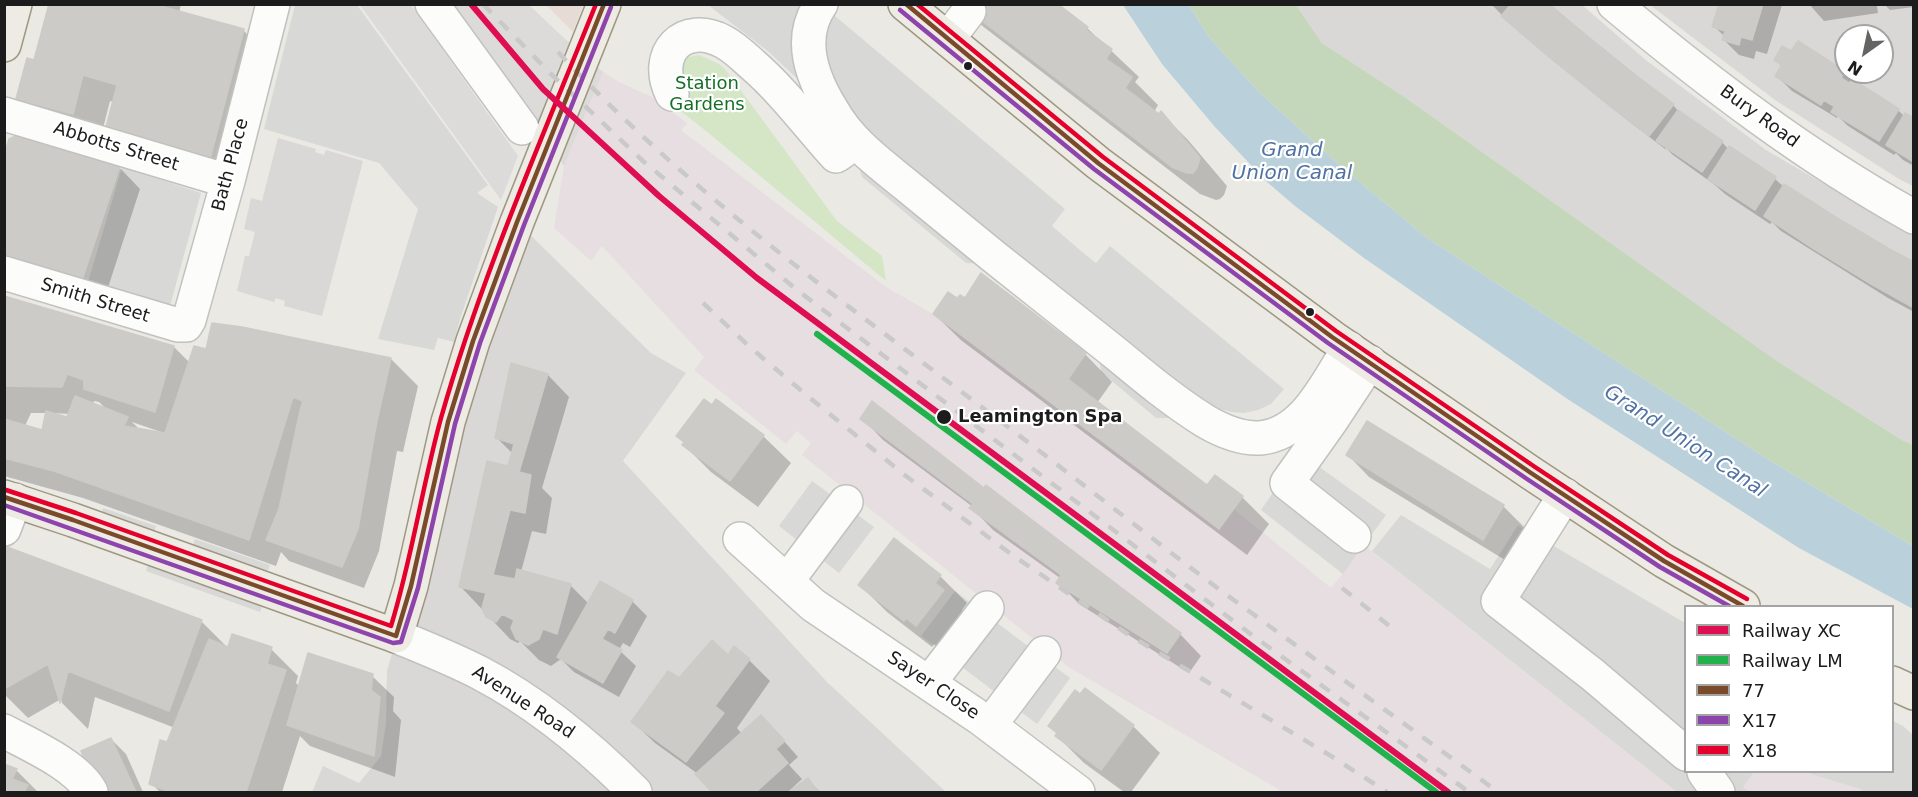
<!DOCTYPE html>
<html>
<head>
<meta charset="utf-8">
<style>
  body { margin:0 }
  #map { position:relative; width:1918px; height:797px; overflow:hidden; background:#eae9e4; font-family:"DejaVu Sans",sans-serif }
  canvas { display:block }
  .frame { position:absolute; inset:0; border:6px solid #1c1c1c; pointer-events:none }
  .legend { position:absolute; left:1684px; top:605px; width:210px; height:168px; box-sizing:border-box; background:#fff; border:2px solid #a4a4a4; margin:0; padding:8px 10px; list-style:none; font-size:18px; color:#1c1c1c }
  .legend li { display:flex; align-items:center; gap:12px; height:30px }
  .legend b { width:30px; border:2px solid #a4a4a4 }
  .north { position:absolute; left:1834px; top:24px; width:60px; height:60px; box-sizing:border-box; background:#fff; border:2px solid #a4a4a4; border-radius:50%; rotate:213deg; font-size:16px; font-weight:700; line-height:24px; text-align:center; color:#1c1c1c }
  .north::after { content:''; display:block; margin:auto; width:21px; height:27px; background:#646462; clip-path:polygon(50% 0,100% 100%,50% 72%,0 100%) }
</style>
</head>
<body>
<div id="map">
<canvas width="1918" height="797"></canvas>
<div class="frame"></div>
<ul class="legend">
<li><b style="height:8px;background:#df0d52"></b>Railway XC</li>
<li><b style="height:8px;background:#22b24c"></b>Railway LM</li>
<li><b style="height:8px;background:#7a4b2a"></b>77</li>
<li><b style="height:8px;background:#8e44ad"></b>X17</li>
<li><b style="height:8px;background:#e4002b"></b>X18</li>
</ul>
<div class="north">N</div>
</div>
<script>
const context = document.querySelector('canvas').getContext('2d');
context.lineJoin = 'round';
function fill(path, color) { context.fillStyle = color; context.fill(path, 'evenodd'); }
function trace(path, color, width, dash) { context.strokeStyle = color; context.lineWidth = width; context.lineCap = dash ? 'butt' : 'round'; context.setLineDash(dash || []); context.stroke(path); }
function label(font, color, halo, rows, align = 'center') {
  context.font = font + ' "DejaVu Sans",sans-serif'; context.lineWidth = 4.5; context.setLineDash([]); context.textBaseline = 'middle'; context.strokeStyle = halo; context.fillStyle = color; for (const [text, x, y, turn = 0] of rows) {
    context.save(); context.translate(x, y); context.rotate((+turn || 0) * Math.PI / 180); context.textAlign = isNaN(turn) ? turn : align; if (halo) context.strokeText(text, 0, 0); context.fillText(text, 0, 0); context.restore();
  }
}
fill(new Path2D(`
  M1296 5H1582L1647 61 1766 150 1913 236V445L1902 440 1777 361 1406 98 1322 43Z
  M1650 5H1913V186L1899 179 1775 100ZM1846 36H1882V72H1846Z
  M278 138 316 149 315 152 324 155 326 150 363 161 322 316 284 306 285 301 276 298 274 302 237 291 245 256H249L255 232 244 229 251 198 262 201Z
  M517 222 651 353 686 373 623 461 827 682 946 792H312L323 766 359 783 381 756 386 723 387 671Z`), '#d9d8d6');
fill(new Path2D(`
  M546 5H583L573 32Z`), '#e7dbd6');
fill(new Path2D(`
  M603 72 619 82 652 97 687 123 681 130 869 274 886 287 933 314 1219 529 1234 509 1331 588 1365 546 1677 792H1283L1070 668 802 455 811 443 797 431 786 444 694 370 704 357 602 246 591 261 554 228 564 166Z
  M1754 772H1804L1860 789 1864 792H1750L1743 787Z`), '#e7dee2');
fill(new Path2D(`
  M295 5H357L488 185 477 193 498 207 460 319 454 342 438 338 434 350 378 339 418 209 379 163 264 129Z
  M708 5H822L1065 209 1052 226 1081 251 1096 263 1110 246 1284 389 1271 404 1258 410 1244 413 1232 412 1220 409 1198 396H1195L1178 418H1156L1101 372 1098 352 991 264 966 263 862 177 854 153 810 91 769 52Z
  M122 167 201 193 170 306 88 282Z
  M1300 453 1386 515 1343 574 1261 510Z
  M812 481 830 494 833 492 860 512 858 515 874 527 839 573 779 526Z
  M103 508 156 526 153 535 101 517Z
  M1401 515 1490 569 1518 525 1685 623 1686 772H1754L1743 787 1750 792H1677L1372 551Z
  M195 539 270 565 266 575 192 548Z
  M149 561 264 602 260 612 146 571Z
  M955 591 1070 678 1037 724 921 636Z
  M1893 721 1903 726 1913 735V792H1864L1860 789 1804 772H1892Z`), '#d8d8d6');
fill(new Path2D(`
  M699 55 719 64 725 69 837 221 882 256 886 281 711 135 667 100 676 60Z`), '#d4e6c5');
fill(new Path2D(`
  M1189 5H1296L1322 43 1406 98 1777 361 1902 440 1913 445V546L1769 460 1427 238 1337 163 1258 91 1208 36Z`), '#c4d7bb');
fill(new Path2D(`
  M1123 5H1189L1208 36 1258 91 1337 163 1427 238 1769 460 1913 546V609L1799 548 1569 400 1364 258 1295 206 1267 182 1215 127 1162 64Z`), '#bad1db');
fill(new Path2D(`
  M360 5H411L518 156 501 200Z
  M449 5H529L564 38 603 72 564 166 530 121Z`), '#dcdbd9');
fill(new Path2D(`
  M51 4H181L179 13 243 30 270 57 237 185 114 102 110 101 100 140 45 126 18 99 35 62Z
  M954 4 1087 28 1139 77 1135 82 1158 105 1154 112 1159 117 1161 113 1188 140 1227 186 1224 195 1220 199 1216 200 1200 194Z
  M1491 4H1548L1673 105 1682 115 1722 142 1729 150 1730 148 1775 179 1784 187 1914 264V312L1888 298 1781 231 1772 222 1770 224 1725 194 1715 185 1673 155 1666 148 1665 149 1617 112 1518 31Z
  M1720 4 1782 5 1767 54 1756 51 1754 59 1739 55 1724 40 1725 37 1714 26Z
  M1809 4H1914V7L1890 10 1885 5 1877 6 1878 13 1824 21Z
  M1798 43 1844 72 1855 83 1898 110 1905 117 1914 119V166L1903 160 1896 153 1894 155 1848 126 1838 116 1837 118 1792 91 1777 76 1782 67 1776 60 1792 53Z
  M119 167 140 189 103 303 11 277Z
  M982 275 1085 354 1112 382 1097 403 1207 488 1242 497 1269 524 1247 555 962 341 934 314 958 300H965Z
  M4 297 174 347 190 363 207 351 391 359 418 386 403 452 397 451 379 551 364 588 289 561 281 552 276 566 83 498 4 476ZM94 401 99 402 107 410 93 404ZM31 413H47L43 431 25 426ZM51 413 70 414 68 419ZM132 422 164 433 163 435 140 430Z
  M548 375 569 397 542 488 552 498 546 534 532 531 521 572 570 585 589 604 601 584 632 601 647 616 630 647 623 643 619 650 636 666 619 697 574 672 561 659 551 666 539 660 520 641 518 643 510 639 461 587 513 454 497 438Z
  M717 401 763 436 791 463 758 507 711 472 684 445 685 443 678 436 712 407Z
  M862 418 984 490 1180 634 1201 656 1189 673 1079 604 1058 582 1060 578 993 530 972 508 973 507 883 440Z
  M1367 423 1503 506 1525 528 1505 560 1369 477 1348 455Z
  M4 546 201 621 229 649H271L298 676 296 683 300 687 372 676 394 697 393 711 401 720 395 777 310 746 300 736 282 792H160L151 783 175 728 95 697 88 729 62 703 61 699 28 718 4 694Z
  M940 576 967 603 962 610 970 618 944 652 934 644 932 647 887 612 860 585Z
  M729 657 749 660 770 681 737 728 742 734 776 732 798 757 789 765 802 779 789 791 791 792 808 780 820 792H714L698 774 655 743 633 722 679 680Z
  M1085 690 1133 726 1160 753 1131 792H1124L1084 763 1057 736Z
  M111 739 126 754 143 792H102Z
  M4 766 17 771 38 792H4Z`), '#0003');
const building = new Path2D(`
  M49 4H153L244 29 210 159 105 131 117 85 83 75 73 114 16 99 27 58 34 60Z
  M960 4H1058L1088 27 1086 30 1112 49 1106 59 1132 77 1125 88 1159 114 1161 111 1200 158 1197 168 1193 173H1187L1172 167Z
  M1511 4H1549L1574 25 1549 57 1501 16Z
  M1719 4H1763L1752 40 1741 37 1739 45 1722 40 1725 31 1712 27Z
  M1574 25 1625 67 1600 98 1549 57Z
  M1798 41 1845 71 1841 78 1849 83 1835 107 1824 100 1821 105 1775 76 1782 65 1774 60 1782 46 1791 51Z
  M1625 67 1674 104 1649 136 1600 98Z
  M1852 79 1899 109 1879 141 1831 112Z
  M1678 110 1723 141 1702 172 1656 141Z
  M1905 113 1914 118V162L1886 145Z
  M20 134 120 166 81 283 4 260V156L9 139Z
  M1729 146 1776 177 1755 210 1708 179Z
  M1784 184 1834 216 1814 249 1764 216Z
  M1834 216 1891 250 1871 284 1814 249Z
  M1891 250 1914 262V308L1871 284Z
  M981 273 1086 353 1068 379 1207 485 1215 475 1243 496 1219 529 933 314 948 292 957 298 960 295 965 298Z
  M4 296 174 346 155 412 84 389V380L67 374 62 387 4 386Z
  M212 323 242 327 391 358 376 426 300 411 303 401 293 397 249 540 54 471 4 458V419L42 430 46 411 67 417 75 396 128 417 124 426 165 433 194 346 206 349Z
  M511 363 548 374 519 472 531 475 525 513 510 510 493 575 515 579 517 569 571 584 557 634 543 629 539 639 528 645 516 639 511 628 514 620 502 614 496 622 486 617 482 608 486 593 459 587 487 461 508 466 514 444 495 438Z
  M704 399 712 405 716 399 764 435 730 481 682 445 684 442 676 436Z
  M872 401 984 488 986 485 1181 633 1167 653 1056 583 1061 575 969 508 973 504 860 419Z
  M300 411 376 426 358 529 342 567 266 540 279 509Z
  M1367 421 1504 505 1483 540 1346 455Z
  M894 538 941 575 935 583 944 590 916 626 906 618 904 621 858 585Z
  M7 547 202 620 169 711 68 671 60 703 48 664 4 689V552Z
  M600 581 633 600 615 633 608 629 602 639 622 650 603 683 557 657Z
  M232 634 272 647 267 664 286 670 246 792H170L149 784 160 740 167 742 209 639 228 647Z
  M712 640 728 655 734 646 750 659 715 706 724 713 686 762 631 722 668 671 679 678Z
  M308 653 373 674 371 690 380 697 374 756 287 725Z
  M1085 688 1134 725 1101 770 1055 736 1057 733 1048 726 1075 690 1080 694Z
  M761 715 785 741 776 749 788 763 756 792H712L695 774Z
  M111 738 136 792H100L81 751Z
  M4 764 17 769 12 779 28 785 24 792H4Z
  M808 778 818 792H788Z`);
fill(building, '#cdcbc7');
trace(building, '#cdcbc6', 1.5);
const minor = new Path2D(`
  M432 4 522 128
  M821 4C797 38 812 78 832 110 849 141 878 162 905 184 934 208 964 232 993 256 1033 288 1074 320 1114 352 1143 376 1173 401 1205 421 1222 431 1240 439 1260 438 1305 434 1327 382 1349 348
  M1614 4C1709 83 1806 157 1914 217
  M948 39 969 11
  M672 94C652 54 683 20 724 42 735 48 744 57 753 65 784 92 808 125 836 156L842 152
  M4 114 228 181
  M4 273 178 325H186L189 320 228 181 273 4
  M1565 495 1498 601 1593 675 1686 754
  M4 529 15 500
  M1354 536 1287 483 1331 421 1370 362
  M740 539 813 605 980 718 1078 792
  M787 581 846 502
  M396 636C425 648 453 659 480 673 539 704 589 746 635 792
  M929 683 987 608
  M990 725 1044 653
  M4 731C30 745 78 766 91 792
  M1704 772 1718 792`);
const major = new Path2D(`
  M905 4 1098 163 1332 337 1531 473 1664 561 1743 606
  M4 45 15 4
  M4 497 73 520 396 636 411 586 448 422 473 341 517 222 604 4
  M1892 683 1914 693`);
trace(minor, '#c1c1bf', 36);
trace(major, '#9e9883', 36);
trace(minor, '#fcfcfb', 33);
trace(major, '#eeebe4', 33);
trace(new Path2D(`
  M483 4 550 73 643 161 797 290 1252 635 1469 792
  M558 52C685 189 839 299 987 411 1064 469 1139 529 1216 587 1310 656 1405 724 1498 792
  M703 303 751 348 810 398 906 476 1011 554 1129 635 1331 756 1387 792
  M1342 588 1397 632`), '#c9c9c8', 4.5, [12, 12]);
trace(new Path2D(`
  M906 4 1098 163 1332 337 1531 473 1664 561 1743 606
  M4 497 73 520 396 636 411 586 448 422 473 341 517 222 604 4`), '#7a4b2a', 4.5);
trace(new Path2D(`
  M900 10 1094 169 1328 343 1527 479 1660 567 1729 606
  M4 505 393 643 401 642 418 588 455 424 480 343 524 225 611 7`), '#8e44ad', 4.5);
trace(new Path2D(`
  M917 4 1103 157 1336 331 1535 467 1668 555 1747 599
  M6 490 76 513 391 626C412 558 422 487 441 418 481 277 541 141 596 4`), '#e4002b', 4.5);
trace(new Path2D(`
  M471 4 543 89 659 196 757 278 1448 792`), '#df0d52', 6);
trace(new Path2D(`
  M817 334 1436 792`), '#22b24c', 6);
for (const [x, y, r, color] of [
  [968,66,5,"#1c1c1c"],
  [1310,312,5,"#1c1c1c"],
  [944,417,8,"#1c1c1c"]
]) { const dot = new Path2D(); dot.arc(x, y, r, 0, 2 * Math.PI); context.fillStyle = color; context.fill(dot); trace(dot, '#fff', 2); }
label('18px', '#146f24', '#fff', [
  ["Station",707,84],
  ["Gardens",707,105]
]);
label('18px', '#1c1c1c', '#fff', [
  ["Bury Road",1759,117,36],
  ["Abbotts Street",116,147,17],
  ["Bath Place",231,165,-75],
  ["Smith Street",95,301,17],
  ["Sayer Close",933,686,34],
  ["Avenue Road",523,703,33]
]);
label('bold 18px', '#1c1c1c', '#fff', [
  ["Leamington Spa",958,417]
], 'left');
label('italic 20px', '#5172a2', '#fff', [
  ["Grand",1292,151],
  ["Union Canal",1292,174],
  ["Grand Union Canal",1685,442,33]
]);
</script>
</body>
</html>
